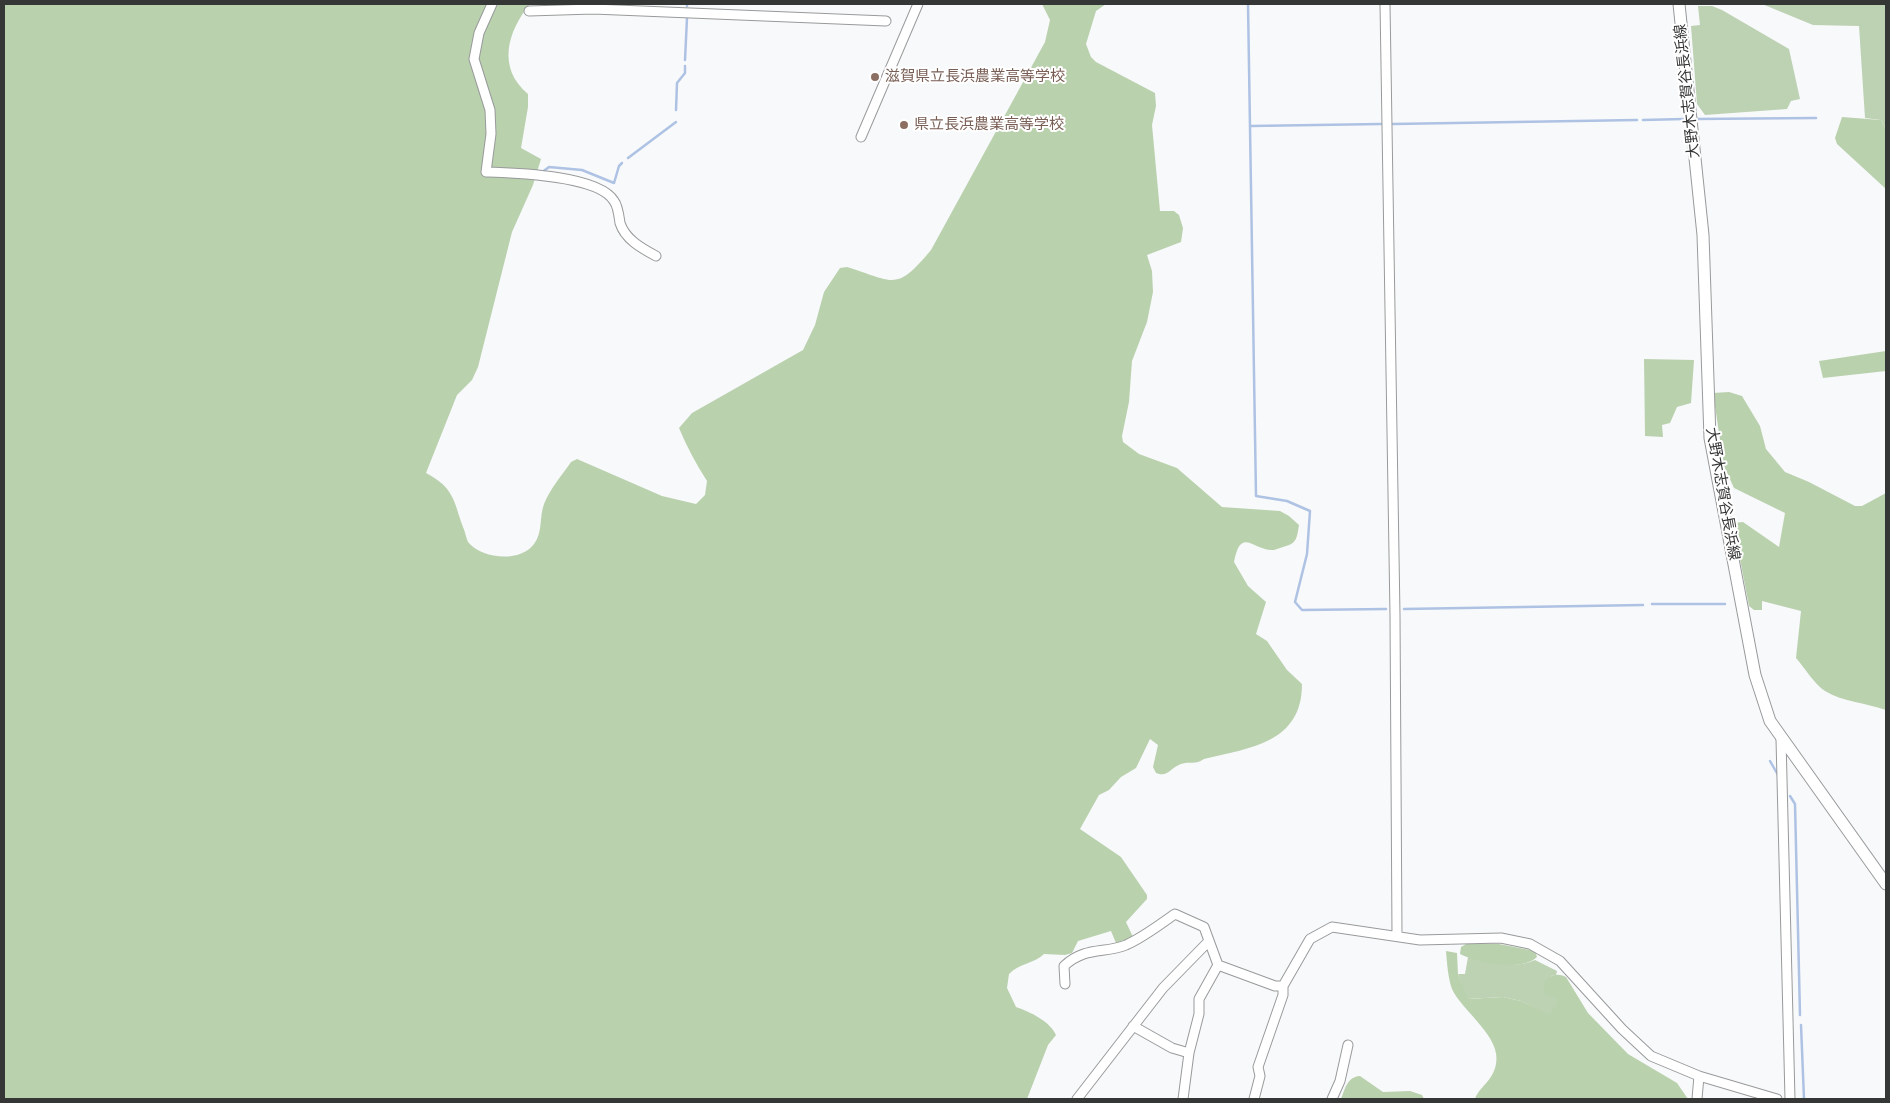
<!DOCTYPE html>
<html>
<head>
<meta charset="utf-8">
<style>
  body { margin:0 }
  #map { position:relative; width:1890px; height:1103px; overflow:hidden; background:#f8f9fb; font-family:"Sofia Sans Condensed",sans-serif }
  canvas { display:block }
  .frame { position:absolute; inset:0; border:5px solid #353636; pointer-events:none }
</style>
</head>
<body>
<div id="map">
<canvas width="1890" height="1103"></canvas>
<div class="frame"></div>
</div>
<script>
const context = document.querySelector('canvas').getContext('2d');
context.lineJoin = 'round';
function fill(path, color) { context.fillStyle = color; context.fill(path, 'evenodd'); }
function trace(path, color, width, dash) { context.strokeStyle = color; context.lineWidth = width; context.lineCap = dash ? 'butt' : 'round'; context.setLineDash(dash || []); context.stroke(path); }
function label(font, color, halo, rows, align = 'center') {
  context.font = font + ' "Sofia Sans Condensed","Noto Sans JP",sans-serif'; context.lineWidth = 4; context.setLineDash([]); context.textBaseline = 'middle'; context.strokeStyle = halo; context.fillStyle = color; for (const [text, x, y, turn = 0] of rows) {
    context.save(); context.translate(x, y); context.rotate((+turn || 0) * Math.PI / 180); context.textAlign = isNaN(turn) ? turn : align; if (halo) context.strokeText(text, 0, 0); context.fillText(text, 0, 0); context.restore();
  }
}
fill(new Path2D(`
  M1762 4H1886V129L1881 120 1865 118 1859 26 1813 25Z
  M1698 6H1712L1722 10 1789 49 1800 99 1791 101 1787 109 1705 115 1697 104 1691 26 1700 25Z
  M1468 957C1489 961 1515 970 1535 960L1557 971 1556 975 1551 976 1557 999V1007L1550 1016 1521 1001 1503 997 1467 999 1458 974H1465Z`), '#bdd1b3');
fill(new Path2D(`
  M4 4H530C507 32 497 68 528 94V107L521 148 541 159 533 185 512 232 478 367 472 380 457 395 426 473C454 488 453 499 463 527 465 531 466 538 468 542 482 559 520 563 534 544 543 532 539 518 544 504 550 489 562 475 571 462L577 459 662 496 696 504 705 495 707 481C696 464 687 447 679 428L692 413 803 350 815 325 824 292 840 268 847 267C895 282 896 292 931 250L1045 42 1050 20 1042 4H1106L1096 11 1086 44 1091 57 1096 62 1155 93 1156 106 1152 125 1160 211H1174L1179 215 1183 228 1181 242 1147 255 1152 271 1153 292 1147 322 1132 361 1129 402 1122 436 1123 442 1139 454 1177 468 1222 507 1280 511 1289 516 1299 525C1297 537 1297 543 1286 546 1282 547 1278 549 1274 550 1254 552 1241 525 1234 562L1248 586 1266 602 1256 634 1267 641 1287 670 1302 684C1302 743 1250 748 1204 759 1196 765 1189 761 1181 764 1171 767 1168 778 1156 773L1153 767 1158 745 1150 739 1136 768 1121 777 1109 790 1099 795 1080 829 1121 857 1147 895V899L1126 922 1133 937 1116 943 1111 931 1078 941 1072 953 1065 955 1044 954C1034 964 1019 963 1009 974L1007 988 1016 1007C1030 1012 1050 1021 1056 1035L1048 1045 1027 1099H4Z
  M1842 117 1881 120 1886 129V189L1837 144 1835 138Z
  M1886 351V371L1823 378 1819 361Z
  M1644 359 1694 360 1691 403 1677 407 1670 423 1662 425 1663 437 1645 436Z
  M1729 392 1742 396 1760 426 1766 449 1785 472 1809 482 1855 506H1862L1886 493V710C1867 703 1843 702 1825 691 1814 684 1805 668 1796 658L1801 611 1762 601V610H1754L1749 606 1733 523 1743 522 1779 547 1785 513 1734 488 1724 466 1713 393Z
  M1468 943 1499 944 1535 951 1537 957C1522 972 1477 963 1460 954L1461 947Z
  M1446 951 1457 953 1458 974 1468 999 1503 997 1521 1001 1550 1015 1554 1006 1557 1007V999L1545 994 1543 983C1550 976 1556 972 1566 977L1588 1013 1628 1054 1677 1083 1688 1099H1475C1479 1087 1493 1081 1496 1064 1502 1037 1462 1011 1452 989 1448 978 1447 963 1446 951Z
  M1360 1076 1383 1092 1410 1091 1422 1095 1424 1099H1341C1345 1089 1347 1077 1360 1076Z`), '#bad1ae');
trace(new Path2D(`
  M1248 4 1256 496 1287 501 1310 511 1307 554 1295 602 1302 610 1386 609
  M687 6V4
  M685 60 687 18
  M676 110 677 83 685 73V66
  M1695 119 1816 118
  M1643 120 1684 119
  M1393 124 1637 120
  M1251 126 1381 124
  M628 158 676 122
  M541 173 549 167 582 170 614 183 619 166 622 163
  M1652 604H1725
  M1404 609 1643 605
  M1770 761 1778 775
  M1790 796 1795 804 1800 1015
  M1801 1025 1804 1099`), '#aec2e4', 2.5);
const minor = new Path2D(`
  M492 4 479 33 474 59 490 110 491 134 486 172C514 173 598 175 614 201 618 206 619 216 620 223 625 239 641 248 656 256
  M1385 4 1395 615 1397 936
  M529 11 593 9 886 21
  M861 137 918 4
  M1781 739 1790 1099
  M1065 984 1064 966C1086 946 1104 954 1126 945 1144 937 1159 925 1175 914L1204 927 1218 965 1275 986H1283
  M1133 1026 1172 1048 1189 1053
  M1077 1099 1163 988 1208 942
  M1183 1099 1189 1053 1199 1014V999L1218 965
  M1254 1099 1260 1076 1258 1067 1283 995V986L1310 939 1332 927 1420 940 1501 938 1530 944 1560 961 1622 1029 1651 1056 1699 1076 1777 1099
  M1332 1099 1340 1081 1348 1045
  M1697 1099 1699 1076`);
const major = new Path2D(`
  M1679 4 1703 235 1710 438 1755 675 1770 721 1886 884`);
trace(minor, '#989a9b', 11);
trace(major, '#989a9b', 13);
trace(minor, '#fff', 9);
trace(major, '#fff', 11);
for (const [x, y, r, color] of [
  [875,77,5,"#8d6e63"],
  [904,125,5,"#8d6e63"]
]) { const dot = new Path2D(); dot.arc(x, y, r, 0, 2 * Math.PI); context.fillStyle = color; context.fill(dot); trace(dot, '#fff', 2); }
label('15px', '#785e54', '#fff', [
  ["滋賀県立長浜農業高等学校",885,77],
  ["県立長浜農業高等学校",914,125]
], 'left');
label('15px', '#353636', '#fff', [
  ["大野木志賀谷長浜線",1688,91,-96],
  ["大野木志賀谷長浜線",1722,494,80]
]);
</script>
</body>
</html>
